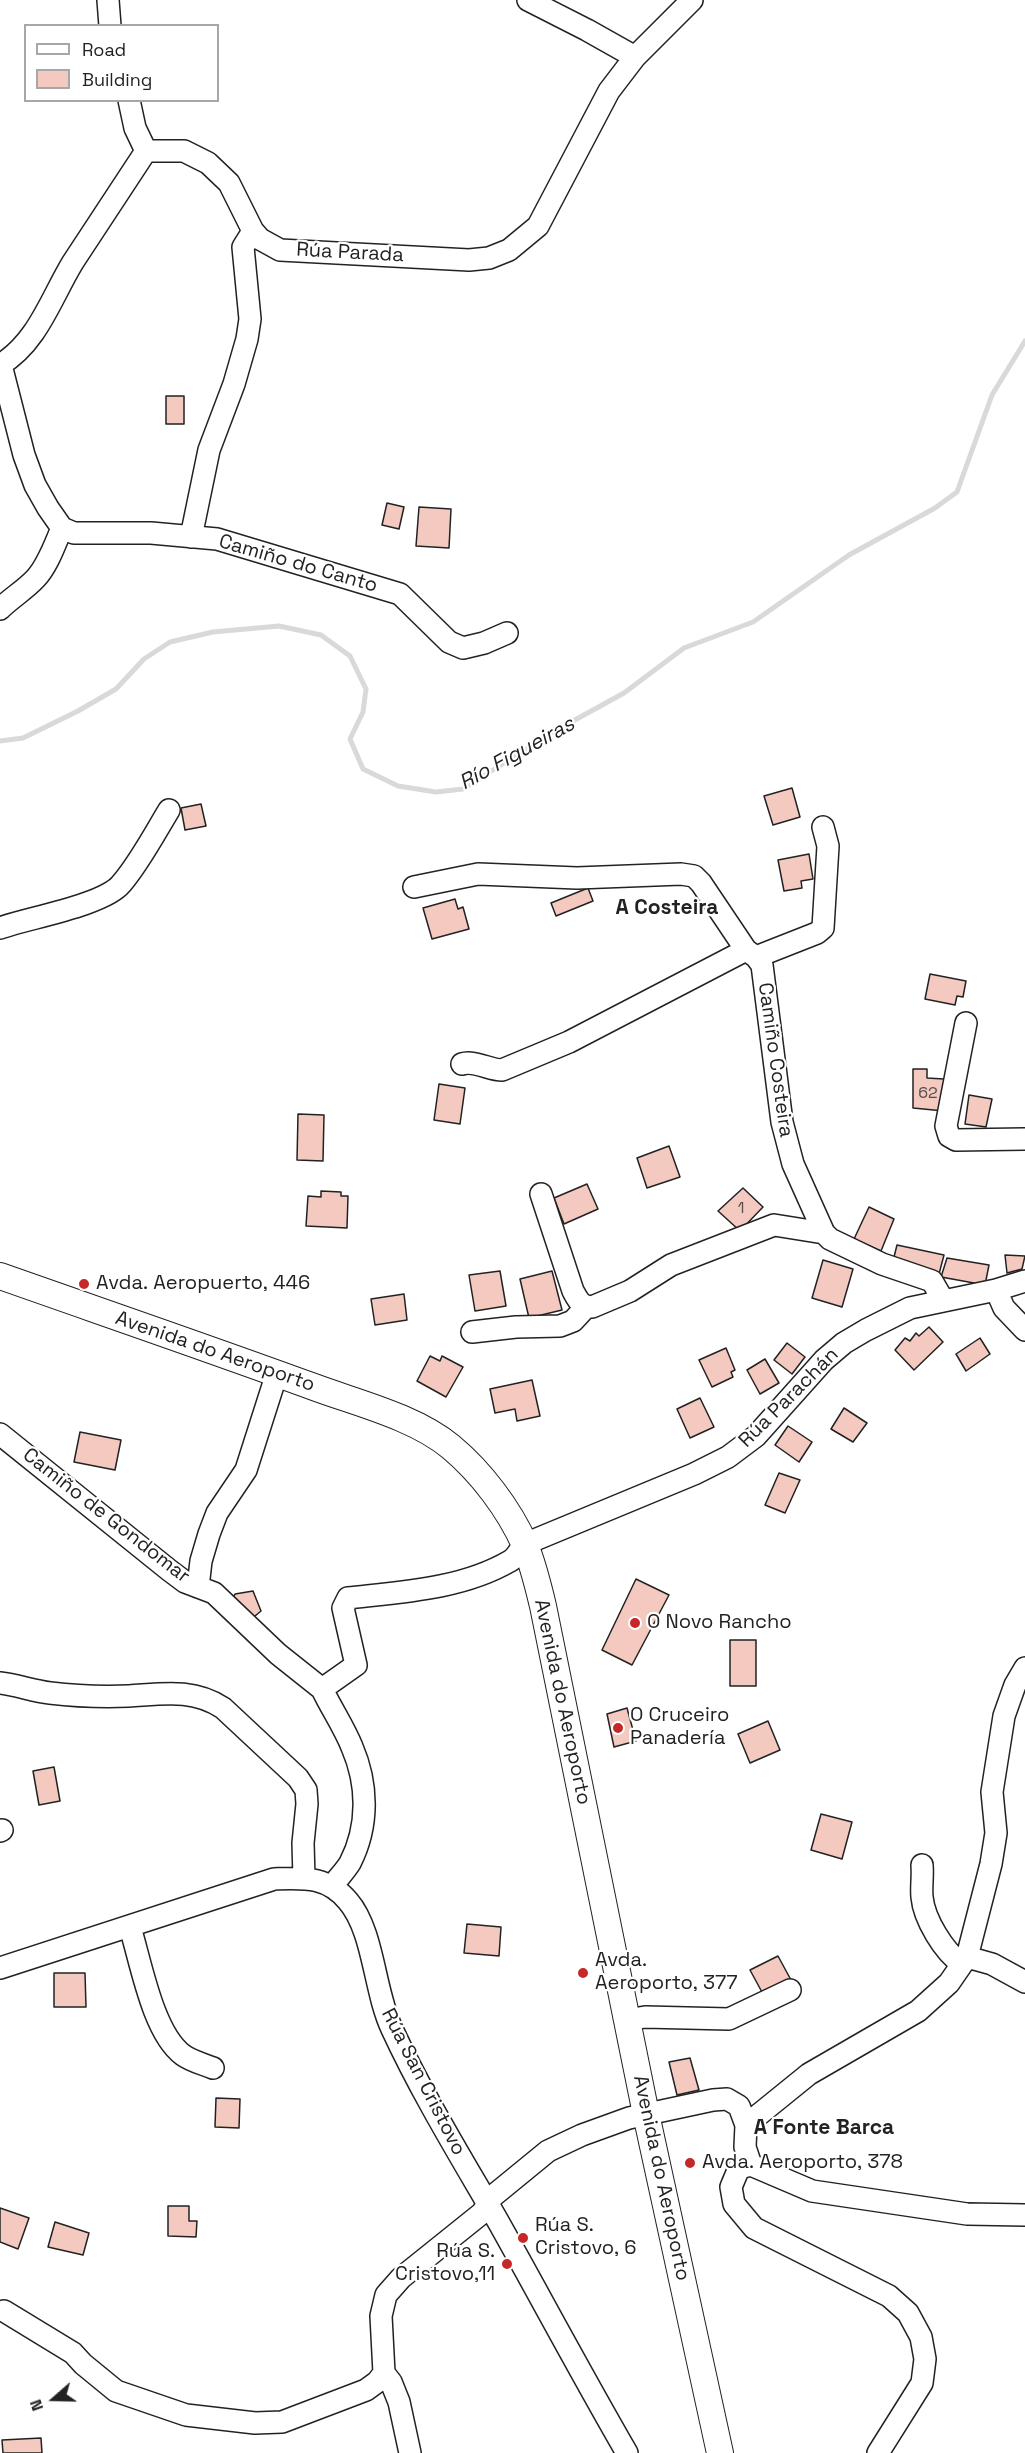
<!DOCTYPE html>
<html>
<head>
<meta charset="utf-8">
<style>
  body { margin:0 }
  #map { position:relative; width:1025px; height:2453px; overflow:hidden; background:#fff; font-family:"Space Grotesk",sans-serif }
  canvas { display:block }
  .legend { position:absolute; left:24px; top:24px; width:195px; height:78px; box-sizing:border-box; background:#fff; border:2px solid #a7a7a7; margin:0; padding:8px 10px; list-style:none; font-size:18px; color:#222 }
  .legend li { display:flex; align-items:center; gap:12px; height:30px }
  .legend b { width:30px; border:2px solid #a7a7a7 }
  .north { position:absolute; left:24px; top:2369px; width:60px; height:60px; -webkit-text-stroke:4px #fff; paint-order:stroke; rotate:250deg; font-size:16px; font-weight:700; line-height:24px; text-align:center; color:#222 }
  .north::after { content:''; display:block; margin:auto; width:21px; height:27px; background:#222; clip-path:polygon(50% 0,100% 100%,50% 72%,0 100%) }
</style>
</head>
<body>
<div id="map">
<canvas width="1025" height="2453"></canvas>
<ul class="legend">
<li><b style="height:8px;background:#fff"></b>Road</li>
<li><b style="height:16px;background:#f3c9c0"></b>Building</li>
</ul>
<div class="north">N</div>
</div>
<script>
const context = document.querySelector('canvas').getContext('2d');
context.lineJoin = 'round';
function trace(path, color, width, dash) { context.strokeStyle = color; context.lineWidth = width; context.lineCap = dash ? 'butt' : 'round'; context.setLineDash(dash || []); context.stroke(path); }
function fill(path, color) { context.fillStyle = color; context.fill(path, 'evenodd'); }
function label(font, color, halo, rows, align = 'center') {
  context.font = font + ' "Space Grotesk",sans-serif'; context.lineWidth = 4.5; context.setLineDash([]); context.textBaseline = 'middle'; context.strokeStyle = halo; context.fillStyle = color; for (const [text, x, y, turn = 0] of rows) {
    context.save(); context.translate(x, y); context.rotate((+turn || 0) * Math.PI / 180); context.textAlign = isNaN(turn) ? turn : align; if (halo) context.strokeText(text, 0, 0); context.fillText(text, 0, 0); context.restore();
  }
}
trace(new Path2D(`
  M0 741 23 738 78 711 116 689 144 659 170 642 213 632 279 626 321 635 350 656 366 689 363 712 350 739 363 769 398 786 436 792 463 789 553 732 624 693 684 648 753 622 849 555 935 508 957 492 992 395 1025 341`), '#d9d9d9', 5);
const building = new Path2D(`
  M166 396H184V424H166Z
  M387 503 404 507 399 529 382 525Z
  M419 507 451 509 449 548 416 546Z
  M792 788 800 817 773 825 764 796Z
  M201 804 206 826 185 830 181 808Z
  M809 854 813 879 801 881 802 888 784 891 778 860Z
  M588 888 593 901 556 916 551 903Z
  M455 899 458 909 463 907 469 929 432 939 423 908Z
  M930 974 966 981 963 997 957 996 955 1005 925 999Z
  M913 1069H927V1078L944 1079V1111L913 1108Z
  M439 1084 465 1088 460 1124 434 1120Z
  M969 1095 992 1099 986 1127 965 1124Z
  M298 1114 324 1115 323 1161 297 1160Z
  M669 1146 680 1177 647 1188 637 1158Z
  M587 1184 598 1209 564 1224 554 1198Z
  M743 1188 763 1207 740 1231 718 1211Z
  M321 1191 341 1192V1196H348L347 1228 306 1226 308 1196 321 1197Z
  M869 1207 894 1219 881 1251 854 1239Z
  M897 1245 944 1255 939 1274 892 1265Z
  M1005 1255 1025 1256 1022 1269 1007 1273Z
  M947 1258 989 1265 985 1285 941 1277Z
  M823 1260 853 1269 842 1307 812 1298Z
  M500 1271 506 1306 475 1311 469 1275Z
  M552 1271 562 1310 529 1318 520 1279Z
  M404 1294 407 1320 375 1325 371 1299Z
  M929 1327 943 1342 914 1370 895 1350 905 1338 910 1341 916 1333 919 1336Z
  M980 1338 990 1354 966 1371 956 1354Z
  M787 1343 805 1357 792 1374 774 1360Z
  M726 1348 735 1370 731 1372 733 1377 712 1387 699 1360Z
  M430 1356 440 1361 442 1356 463 1367 446 1397 417 1381Z
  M765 1359 779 1383 760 1394 747 1370Z
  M532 1380 540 1416 517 1421 515 1409 495 1413 490 1389Z
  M700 1398 714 1427 690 1438 677 1409Z
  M844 1408 867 1423 853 1442 831 1429Z
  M788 1426 812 1442 799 1462 775 1445Z
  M80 1432 121 1440 115 1470 74 1462Z
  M779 1473 800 1480 785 1513 765 1505Z
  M636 1579 669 1595 632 1665 602 1650Z
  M253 1591 261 1611 249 1621 230 1604 235 1594Z
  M730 1640H756V1686H730Z
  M627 1708 636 1741 614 1747 607 1714Z
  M768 1721 780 1750 750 1763 738 1734Z
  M54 1767 60 1801 39 1805 33 1771Z
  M821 1814 852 1822 842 1859 811 1850Z
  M467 1924 501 1927 499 1956 464 1953Z
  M778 1956 791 1980 763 1994 750 1970Z
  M54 1973H85L86 2007H54Z
  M690 2058 699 2090 677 2095 669 2062Z
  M216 2098 240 2099 239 2128 215 2127Z
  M168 2206H189V2221H197L196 2237 168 2236Z
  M0 2208 29 2218 18 2249 0 2242Z
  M55 2222 89 2233 83 2255 48 2247Z
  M41 2438 42 2453H3L2 2440Z`);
fill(building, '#f3c9c0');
trace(building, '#222', 1.5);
const minor = new Path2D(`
  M108 0 110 26
  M528 0 587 30 635 57
  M129 100 135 128 146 151
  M0 365C38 342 51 298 73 262 97 225 122 188 146 151H184L208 163 229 183 253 231 260 239 280 250 469 260 489 258 509 250 538 226 609 91 635 57 692 0
  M1 365 24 455 35 485 48 508 62 528 74 533H151L217 539 400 594 449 642 463 648 484 643 507 633
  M191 537 209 450 234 384 247 339 250 319 243 247 253 231
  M0 609C11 598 25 590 36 578 48 565 55 544 62 528
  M414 887 478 874 577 878 681 874 694 876 701 883 746 950 756 957 762 965 782 1122 793 1164 824 1233 830 1239 882 1264 932 1281 943 1300
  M0 928C28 918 104 905 121 884 138 865 155 833 169 810
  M756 957 817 933 823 928 828 846 823 827
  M966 1023 946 1126 949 1136 956 1140 1025 1139
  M462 1064C474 1060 490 1070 502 1070L569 1042 746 950
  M541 1194 573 1291C578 1300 581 1307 592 1307L630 1291 671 1265 774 1225 824 1233
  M996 1290 1004 1308 1025 1330
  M472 1332 516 1327 560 1326 573 1321 586 1307
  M0 1434 169 1570 185 1582 214 1593 278 1654 322 1689
  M198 1587 201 1561 209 1534 217 1513 246 1470 277 1373
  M0 1683C17 1685 33 1691 50 1693 75 1696 104 1697 129 1696 162 1694 193 1688 223 1708L298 1778 306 1790 307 1804 303 1843 304 1878
  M0 1831 2 1830
  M922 1865C923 1876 921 1887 922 1897 924 1919 944 1952 962 1964
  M333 1885C338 1878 345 1871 350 1863 369 1826 368 1784 352 1747 344 1727 331 1708 322 1689L356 1665 343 1608 348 1598C402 1592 462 1589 510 1561 516 1558 520 1549 525 1544L694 1474 728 1457 756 1436 824 1360 844 1343 866 1330 910 1308 996 1290 1025 1281
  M130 1927C141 1963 153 2033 183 2055 191 2061 203 2064 213 2068
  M967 1957 992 1964 1025 1982
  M0 1968 274 1879C305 1878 327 1876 348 1901 374 1931 374 1991 392 2029 423 2096 462 2159 499 2223 542 2300 583 2377 627 2453
  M627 2020 645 2017 729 2019 790 1990
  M746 2125 809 2074 918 2011 949 1983 967 1957 991 1864 996 1833 992 1792 1004 1716 1015 1685 1025 1668
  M4 2311 73 2353 83 2364 116 2391 186 2415 255 2423 282 2422 366 2390 377 2382 384 2373
  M410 2453 399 2402 391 2382 384 2373 381 2316 386 2295 401 2278 482 2213 493 2196 548 2151 582 2135 629 2118 713 2100 727 2099 739 2106 746 2125 745 2147 751 2165
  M878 2453 922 2383 925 2359 921 2337 908 2313 889 2296 754 2228 734 2204 731 2187 739 2168 751 2165 812 2191 967 2214 1025 2215`);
const major = new Path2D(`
  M0 1276C105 1313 210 1349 314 1387 357 1403 415 1417 451 1447 481 1472 509 1509 525 1545 533 1564 538 1585 543 1606L646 2114 720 2453`);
trace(minor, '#222', 24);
trace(major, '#222', 28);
trace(minor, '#fff', 21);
trace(major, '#fff', 26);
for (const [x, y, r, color] of [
  [84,1284,6,"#c62828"],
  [635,1623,6,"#c62828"],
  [618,1728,6,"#c62828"],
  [583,1973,6,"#c62828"],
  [690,2163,6,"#c62828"],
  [523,2238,6,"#c62828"],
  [507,2264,6,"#c62828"]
]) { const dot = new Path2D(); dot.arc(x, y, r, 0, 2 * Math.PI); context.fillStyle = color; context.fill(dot); trace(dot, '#fff', 2); }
label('16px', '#564c4a', null, [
  ["62",928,1094],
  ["1",741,1209]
]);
label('20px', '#222', '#fff', [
  ["Rúa Parada",350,253,3],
  ["Camiño do Canto",298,564,16],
  ["Camiño Costeira",775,1060,82],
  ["Avenida do Aeroporto",215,1352,19],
  ["Rúa Parachán",789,1398,-45],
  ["Camiño de Gondomar",106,1516,38],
  ["Avenida do Aeroporto",562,1702,78],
  ["Rúa San Cristovo",423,2082,63],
  ["Avenida do Aeroporto",661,2178,78]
]);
label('20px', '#222', '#fff', [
  ["Avda. Aeropuerto, 446",96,1284],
  ["O Novo Rancho",647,1623],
  ["O Cruceiro",630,1716],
  ["Panadería",630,1739],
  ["Avda.",595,1961],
  ["Aeroporto, 377",595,1984],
  ["Avda. Aeroporto, 378",702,2163],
  ["Rúa S.",535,2226],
  ["Cristovo, 6",535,2249],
  ["Rúa S.",495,2252,"right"],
  ["Cristovo,11",495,2275,"right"]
], 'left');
label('italic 21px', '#222', '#fff', [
  ["Río Figueiras",517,754,-29]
]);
label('bold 21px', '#222', '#fff', [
  ["A Costeira",667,908],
  ["A Fonte Barca",824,2128]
]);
</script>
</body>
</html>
